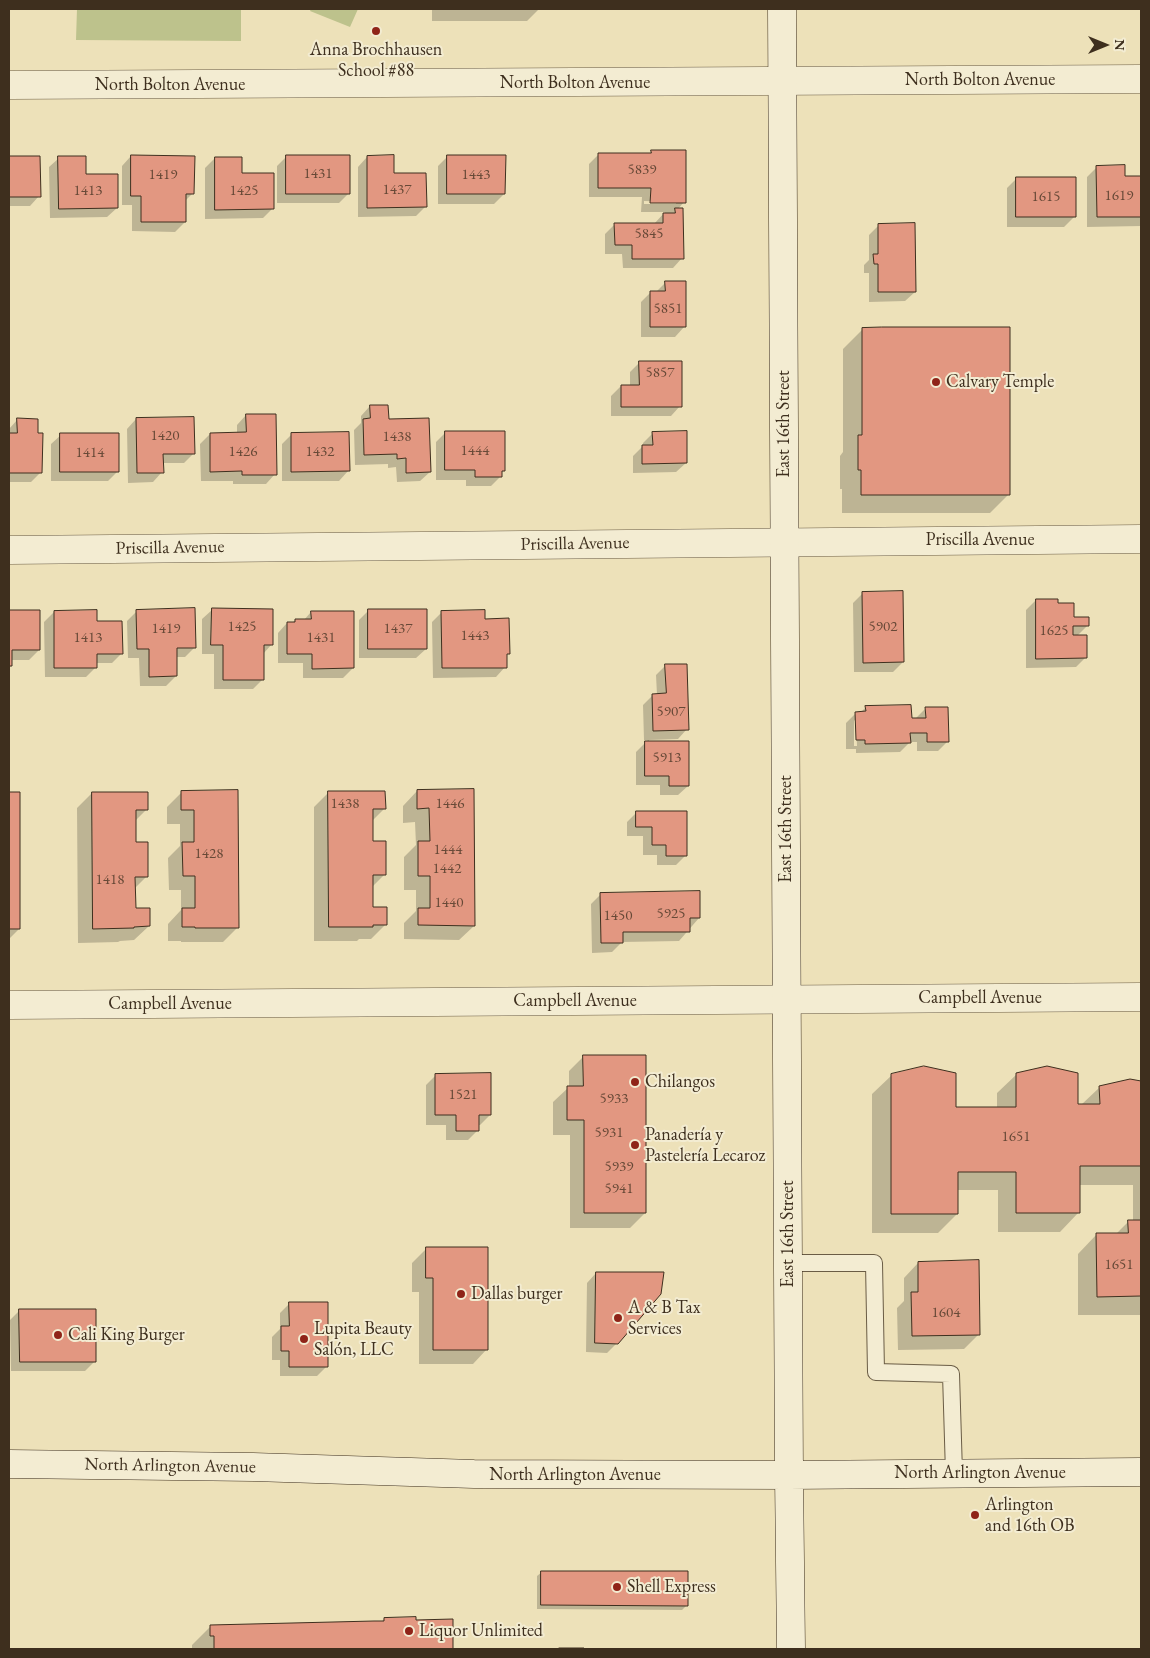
<!DOCTYPE html>
<html>
<head>
<meta charset="utf-8">
<style>
  body { margin:0 }
  #map { position:relative; width:1150px; height:1658px; overflow:hidden; background:#ede1b9; font-family:"EB Garamond",serif }
  canvas { display:block }
  .frame { position:absolute; inset:0; border:10px solid #3e2f1e; pointer-events:none }
  .north { position:absolute; left:1080px; top:20px; width:50px; height:50px; -webkit-text-stroke:4px #f3ecd2; paint-order:stroke; rotate:90deg; font-size:14px; font-weight:700; line-height:20px; text-align:center; color:#3e2f1e }
  .north::after { content:''; display:block; margin:auto; width:18px; height:22px; background:#3e2f1e; clip-path:polygon(50% 0,100% 100%,50% 72%,0 100%) }
</style>
</head>
<body>
<div id="map">
<canvas width="1150" height="1658"></canvas>
<div class="frame"></div>
<div class="north">N</div>
</div>
<script>
const context = document.querySelector('canvas').getContext('2d');
context.lineJoin = 'round';
function fill(path, color) { context.fillStyle = color; context.fill(path, 'evenodd'); }
function trace(path, color, width, dash) { context.strokeStyle = color; context.lineWidth = width; context.lineCap = dash ? 'butt' : 'round'; context.setLineDash(dash || []); context.stroke(path); }
function label(font, color, halo, rows, align = 'center') {
  context.font = font + ' "EB Garamond",serif'; context.lineWidth = 4; context.setLineDash([]); context.textBaseline = 'middle'; context.strokeStyle = halo; context.fillStyle = color; for (const [text, x, y, turn = 0] of rows) {
    context.save(); context.translate(x, y); context.rotate((+turn || 0) * Math.PI / 180); context.textAlign = isNaN(turn) ? turn : align; if (halo) context.strokeText(text, 0, 0); context.fillText(text, 0, 0); context.restore();
  }
}
fill(new Path2D(`
  M77 9H241V41L76 40Z
  M311 9H358L350 27 310 11Z`), '#bdc28c');
fill(new Path2D(`
  M432 9H539L527 21H432Z
  M651 152 684 202 678 209 682 258 673 268H623L622 254H605V234L615 224H654L665 212H641L642 197H589V164L599 154H649ZM644 201 676 202V204H644Z
  M131 156 193 193 185 201V222L175 232 132 231V205H122V166Z
  M287 156 349 193 339 203H277V166Z
  M448 156 504 194 494 204H438V166Z
  M9 157H39V196L30 206H9Z
  M367 157 392 174 426 206 416 216 358 217V167Z
  M59 158 85 175 117 208 107 217 50 218 49 167Z
  M215 158 241 175 272 209 263 218 205 219V168Z
  M1097 167 1124 177H1141V226L1087 227V177Z
  M1016 179 1074 217 1064 227H1007V188Z
  M879 225 915 292 905 301 869 302V273H864V265L869 260V235Z
  M666 282 684 327 675 337H641V302L651 292H656Z
  M862 330 1009 494 990 513H842V489H840V456L843 452V349Z
  M640 362 680 406 671 416H611V396L621 386H630V372Z
  M370 406 387 421 430 472 420 481 397 482 396 467 388 468V464L355 465 354 430 361 423V416Z
  M246 415 275 474 266 484H233V481H201L200 444 210 434H237V425Z
  M18 419 41 472 31 482H9V429Z
  M136 419 194 453 184 463H162V472L153 482 128 483 127 429Z
  M446 432 503 470 500 473V477L491 486H466V480H436V442Z
  M653 433 686 463 676 472 633 473V456L643 446V443Z
  M292 434 348 471 339 481H282V444Z
  M61 435 118 471 108 481H51V444Z
  M863 593 903 662 893 672H854L853 603Z
  M1036 600 1057 604 1073 618 1088 625 1077 636 1085 658 1076 667 1026 668V610Z
  M212 610 272 644 263 654V679L253 689H214V654H202V619Z
  M369 610 426 649 416 658H359V620Z
  M9 611 39 612V650L29 660H11V666L9 668Z
  M137 611 195 647 185 657H176V676L166 686H140L139 658H128L127 621Z
  M54 612 96 622 122 653 112 663H96V667L86 677H45L44 622Z
  M311 612 353 668 343 678H303V663H278V633L287 623H292L295 620H304Z
  M442 612 508 653 505 656V667L496 677 433 678 432 622Z
  M666 665 687 729 678 739 649 740V742L688 786 678 795H660V785H636V752L648 740H644L643 705 653 695H657L656 675Z
  M866 707 910 719 916 718 926 708 948 741 938 751H917V742H910L900 752 856 753V749H846V723L856 713H860ZM856 719 857 746H854V721Z
  M417 791H473L474 926 459 940 404 939V923L416 911V890H404V857L416 845 415 822 403 823V806Z
  M182 792H237L238 927 223 942H181V941H168V924L181 910V890H169L168 858 180 846V824H167V807Z
  M329 792 384 809 372 821V842L384 875 372 887V908L385 925 371 939H359L357 941H314V807Z
  M9 793H19V929L9 939Z
  M92 793 146 810 135 821V844L147 876 134 889 135 910 149 926 134 940 120 941 118 942 78 943 77 808Z
  M637 812 686 855 676 865H657V855H643V836H627V822Z
  M601 894 699 918 679 941 622 942 612 952 592 953 591 904Z
  M584 1056 645 1213 630 1228H570V1135H553V1102L569 1087V1071Z
  M1017 1074 1076 1105H1081L1100 1087 1130 1080 1141 1083V1315H1078V1254L1097 1234H1116L1129 1221H1133V1185H1079V1212L1060 1232H998V1190H957V1214L938 1233H872V1094L892 1075 955 1108H997V1093Z
  M436 1075 490 1115 480 1125H478V1130L468 1140H446V1125H426V1085Z
  M426 1249 487 1349 473 1364H419V1292H412V1263Z
  M918 1263 979 1334 964 1349 898 1350 897 1308 904 1301V1278Z
  M596 1273 617 1343 607 1353 586 1352 587 1283Z
  M290 1303 326 1367 317 1376H280V1360H272V1337L280 1329V1313Z
  M20 1310 95 1361 85 1371H11L10 1320Z
  M542 1572 687 1605 682 1610 537 1609V1576Z
  M384 1619 415 1621 451 1620 452 1649H192V1645L211 1626 381 1622Z`), '#0003');
const building = new Path2D(`
  M651 150H686V203H650L651 188H598V153H651Z
  M131 155 195 156 194 194H186V222H141V196H131Z
  M286 155H350V194H286Z
  M394 155V173H426L427 207 367 208V156Z
  M447 155H506L505 194H447Z
  M9 156H40L41 197H9Z
  M58 156H86V174H118V208L59 209Z
  M215 157H242V173H274V209L215 210Z
  M1125 165V176H1141V217H1097L1096 166Z
  M1016 177H1076V217H1016Z
  M675 208H683L684 259H632V245H615L614 223H663V213H675Z
  M915 223 916 292H878V264H874L873 254H878V224Z
  M665 281H686V327H650V291H665Z
  M882 327H1010V495H861V470H858V435H862V328Z
  M639 361H682V407H621V385H639Z
  M370 405H388L389 419 429 418 431 472 406 473V458L397 459V454L364 455 363 419 370 418Z
  M246 414H276L277 475H242V471L210 472V433L246 432Z
  M194 417 195 454H163L164 473H137L136 418Z
  M17 418 38 419V433H43L42 473H9V433H17Z
  M445 431H505V471H502V477H475V470H445Z
  M687 431V463L642 464V445H653L652 432Z
  M349 432 350 471 291 472V433Z
  M60 433H119V472H60Z
  M903 591 904 662 863 663 862 592Z
  M1036 599H1058V603H1074V617H1089V626H1073V635H1087V658L1036 659Z
  M195 608 196 648H177V676L149 677V649H137L136 610Z
  M212 608 273 609V645H264V680H223V645H211Z
  M368 609H427V649H368Z
  M9 610H40V650H12V666H9Z
  M97 610V621H122L123 654H97V668H54V611Z
  M485 610V619L509 618 510 654H507V668H442L441 611Z
  M311 611H354V668L312 669V654H287V622H295V619H311Z
  M665 664H687L689 730 653 731 652 694 666 693Z
  M911 705 912 718H926L925 707H948L949 742H927V733H910L911 743 865 744V740H856L855 712 866 711 865 706Z
  M645 741H689V786H669V776H645Z
  M474 789 475 926 418 925V908H430V876H418V841H430L429 808 417 809V790Z
  M238 790 239 928H195V927H182V908H195V876H183L182 842H194V810H181V791Z
  M328 791H385L386 809H373V841H386V875H373V907H387V925H373V927H329Z
  M9 792H20V929H9Z
  M92 792H148V810H136V842H148V877H135L136 908H150V926L134 927V928L93 929Z
  M636 811H687V856H666V845H652V827H636Z
  M700 891V918H690V932H623V943H601L600 893Z
  M583 1055H646V1213H584V1120H567V1086H583Z
  M924 1066 956 1073V1107H1016V1073L1047 1066 1078 1073V1104H1100L1099 1086 1130 1079 1141 1081V1166H1080V1213H1016V1172H958V1214H891V1074Z
  M491 1073V1115H479V1131H456V1115H435V1074Z
  M1128 1220H1141V1296L1097 1297 1096 1233H1128Z
  M426 1247H488V1350H433V1278H426Z
  M979 1260 980 1335 912 1336 911 1292H918V1262Z
  M596 1272H664L661 1294 618 1344 595 1343Z
  M289 1302H328V1367H289V1351H281V1326H289Z
  M19 1309H96V1362H20Z
  M541 1571H688V1606L541 1605Z
  M416 1617V1620L453 1619V1649H214V1636H210V1625L374 1621H384V1618Z
  M559 1648H584V1649H559Z`);
fill(building, '#e29781');
trace(building, '#3e2f1e', 1);
const lane = new Path2D(`
  M789 1263H874L876 1372 951 1374 954 1473`);
const street = new Path2D(`
  M9 85 1141 79
  M9 550 1141 539
  M9 1005 1141 997`);
const secondary = new Path2D(`
  M782 9 789 1475 791 1649
  M9 1464 253 1467 474 1474 789 1475 1141 1472`);
trace(lane, '#6a5c45', 18);
trace(street, '#6a5c45', 29);
trace(secondary, '#3e2f1e', 29);
trace(lane, '#f3ecd2', 16);
trace(street, '#f3ecd2', 28);
trace(secondary, '#f3ecd2', 28);
for (const [x, y, r, color] of [
  [376,31,5,"#8f2418"],
  [936,382,5,"#8f2418"],
  [635,1082,5,"#8f2418"],
  [635,1145,5,"#8f2418"],
  [461,1294,5,"#8f2418"],
  [618,1318,5,"#8f2418"],
  [58,1335,5,"#8f2418"],
  [304,1339,5,"#8f2418"],
  [975,1515,5,"#8f2418"],
  [617,1587,5,"#8f2418"],
  [409,1631,5,"#8f2418"]
]) { const dot = new Path2D(); dot.arc(x, y, r, 0, 2 * Math.PI); context.fillStyle = color; context.fill(dot); trace(dot, '#f3ecd2', 2); }
label('15px', '#674937', null, [
  ["5839",642,170],
  ["1431",318,174],
  ["1419",163,175],
  ["1443",476,175],
  ["1437",397,190],
  ["1413",88,191],
  ["1425",244,191],
  ["1619",1119,196],
  ["1615",1046,197],
  ["5845",649,234],
  ["5851",668,309],
  ["5857",660,373],
  ["1420",165,436],
  ["1438",397,437],
  ["1444",475,451],
  ["1426",243,452],
  ["1432",320,452],
  ["1414",90,453],
  ["1425",242,627],
  ["5902",883,627],
  ["1419",166,629],
  ["1437",398,629],
  ["1625",1054,631],
  ["1443",475,636],
  ["1413",88,638],
  ["1431",321,638],
  ["5907",671,712],
  ["5913",667,758],
  ["1438",345,804],
  ["1446",450,804],
  ["1444",448,850],
  ["1428",209,854],
  ["1442",447,869],
  ["1418",110,880],
  ["1440",449,903],
  ["5925",671,914],
  ["1450",618,916],
  ["1521",463,1095],
  ["5933",614,1099],
  ["5931",609,1133],
  ["1651",1016,1137],
  ["5939",619,1167],
  ["5941",619,1189],
  ["1651",1119,1265],
  ["1604",946,1313]
]);
label('18px', '#3e2f1e', '#f3ecd2', [
  ["Anna Brochhausen",376,50,"center"],
  ["School #88",376,71,"center"],
  ["Calvary Temple",946,382],
  ["Chilangos",645,1082],
  ["Panadería y",645,1135],
  ["Pastelería Lecaroz",645,1156],
  ["Dallas burger",471,1294],
  ["A & B Tax",628,1308],
  ["Services",628,1329],
  ["Lupita Beauty",314,1329],
  ["Salón, LLC",314,1350],
  ["Cali King Burger",68,1335],
  ["Arlington",985,1505],
  ["and 16th OB",985,1526],
  ["Shell Express",627,1587],
  ["Liquor Unlimited",419,1631]
], 'left');
label('18px', '#3e2f1e', '#f3ecd2', [
  ["North Bolton Avenue",980,80],
  ["North Bolton Avenue",575,83],
  ["North Bolton Avenue",170,85],
  ["East 16th Street",784,424,-90],
  ["Priscilla Avenue",980,540],
  ["Priscilla Avenue",575,544,-1],
  ["Priscilla Avenue",170,548,-1],
  ["East 16th Street",786,829,-90],
  ["Campbell Avenue",980,998],
  ["Campbell Avenue",575,1001],
  ["Campbell Avenue",170,1004],
  ["East 16th Street",788,1234,-90],
  ["North Arlington Avenue",170,1466,1],
  ["North Arlington Avenue",980,1473],
  ["North Arlington Avenue",575,1475]
]);
</script>
</body>
</html>
